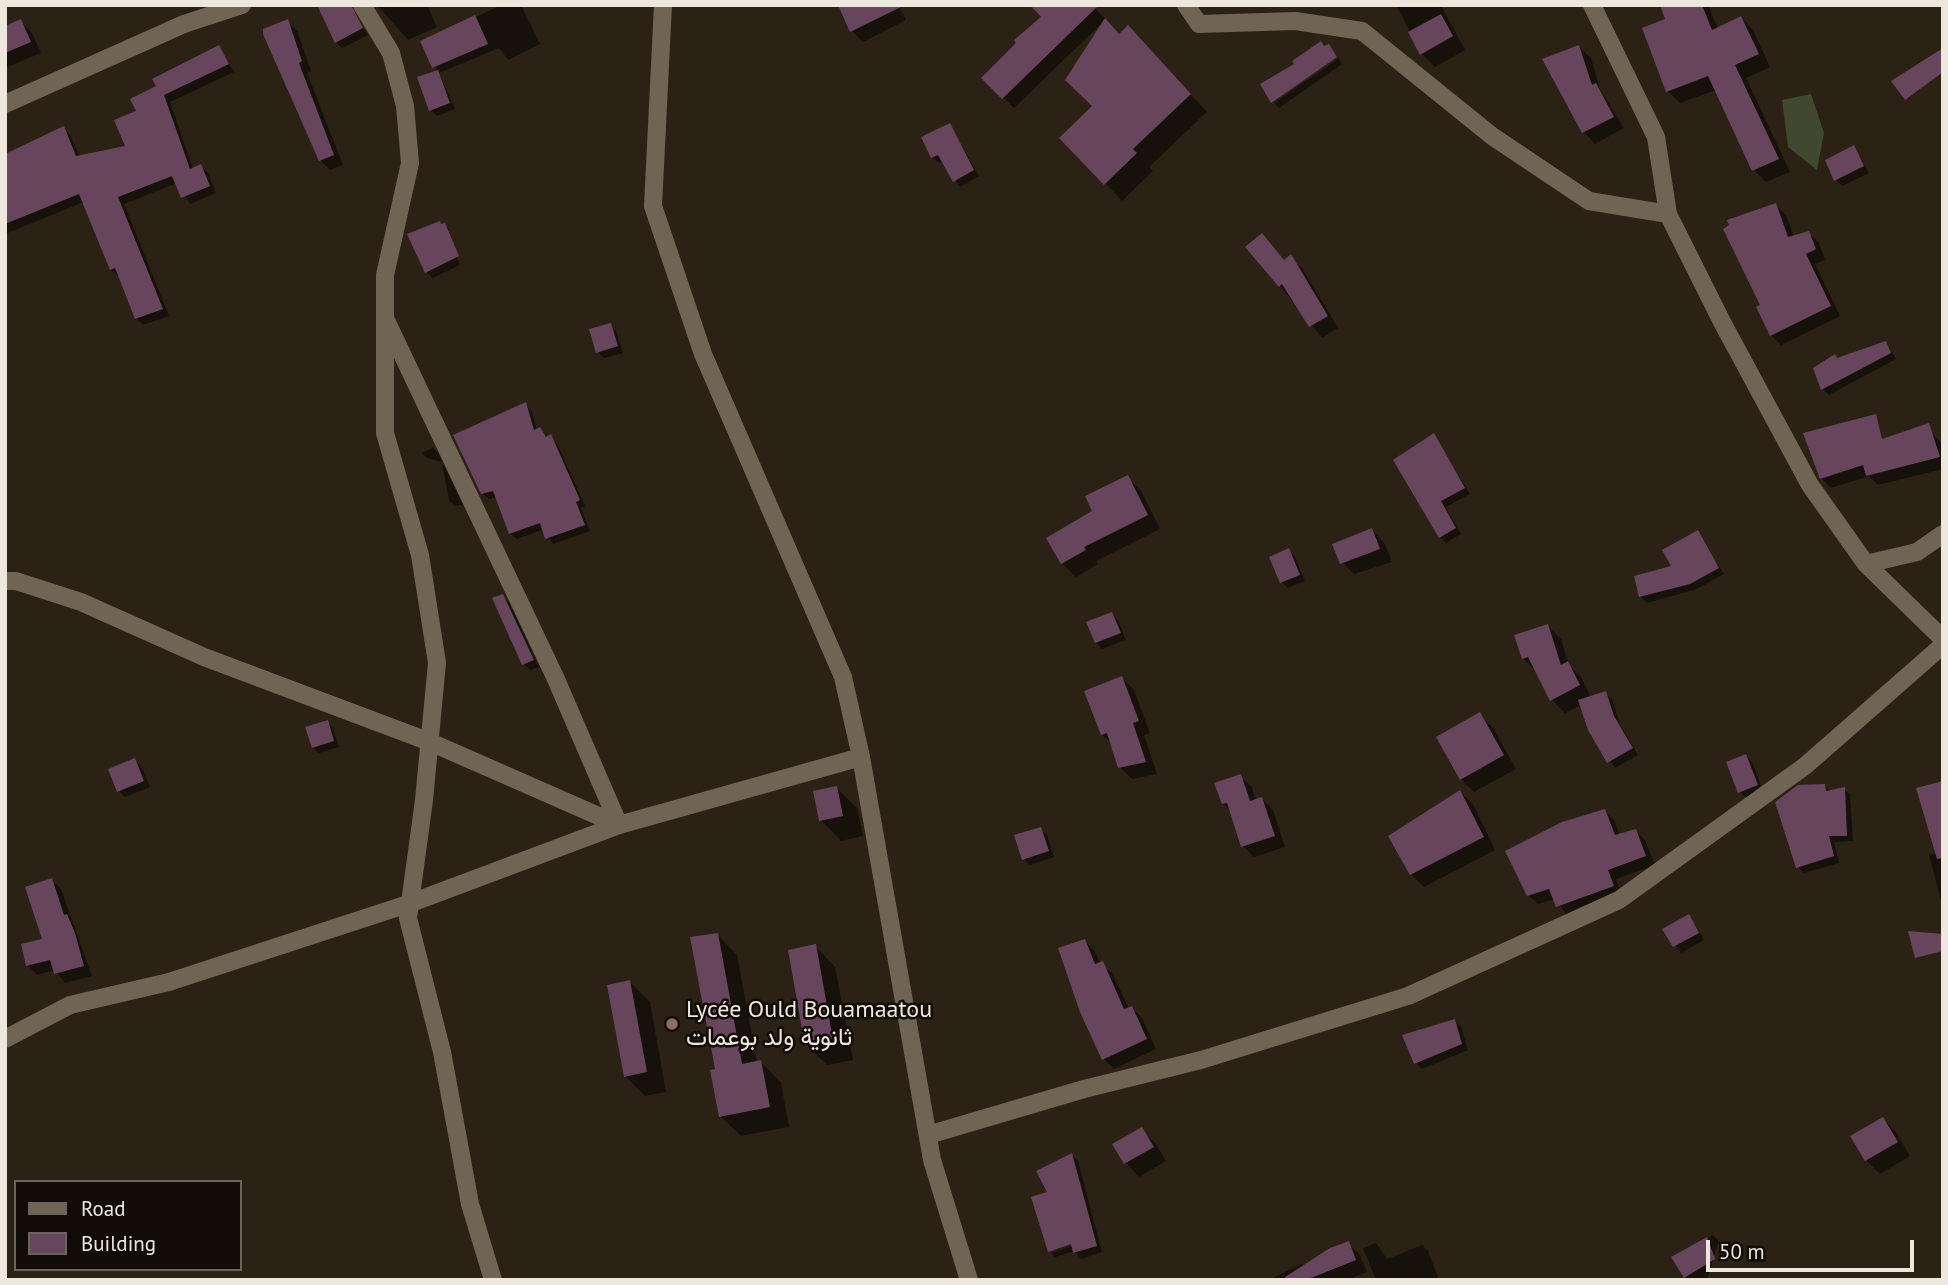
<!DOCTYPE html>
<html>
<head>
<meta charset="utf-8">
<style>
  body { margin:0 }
  #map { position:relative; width:1948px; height:1285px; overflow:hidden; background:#2c2115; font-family:"PT Sans",sans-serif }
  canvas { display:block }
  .frame { position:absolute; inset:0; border:7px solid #eee7de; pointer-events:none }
  .legend { position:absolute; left:14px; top:1180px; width:228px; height:91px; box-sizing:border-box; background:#110c07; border:2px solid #69645d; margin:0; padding:9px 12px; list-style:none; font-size:21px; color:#eee7de }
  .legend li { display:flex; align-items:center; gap:14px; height:35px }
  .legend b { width:35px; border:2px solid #69645d }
  .scale { position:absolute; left:1706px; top:1240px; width:208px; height:32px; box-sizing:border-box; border:4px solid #eee7de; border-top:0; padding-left:9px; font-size:21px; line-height:24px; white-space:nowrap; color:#eee7de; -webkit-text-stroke:5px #110c07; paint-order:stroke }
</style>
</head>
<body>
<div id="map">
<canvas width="1948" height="1285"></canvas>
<div class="frame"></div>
<ul class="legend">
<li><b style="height:9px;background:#706455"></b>Road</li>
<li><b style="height:19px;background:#67465d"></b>Building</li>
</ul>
<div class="scale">50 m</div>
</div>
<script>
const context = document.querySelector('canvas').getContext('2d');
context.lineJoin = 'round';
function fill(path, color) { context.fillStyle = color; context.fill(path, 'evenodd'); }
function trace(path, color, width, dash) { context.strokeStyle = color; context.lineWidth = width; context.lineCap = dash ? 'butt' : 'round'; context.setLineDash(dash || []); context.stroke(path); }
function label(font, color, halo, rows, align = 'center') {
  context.font = font + ' "PT Sans",Vazirmatn,sans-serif'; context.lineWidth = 5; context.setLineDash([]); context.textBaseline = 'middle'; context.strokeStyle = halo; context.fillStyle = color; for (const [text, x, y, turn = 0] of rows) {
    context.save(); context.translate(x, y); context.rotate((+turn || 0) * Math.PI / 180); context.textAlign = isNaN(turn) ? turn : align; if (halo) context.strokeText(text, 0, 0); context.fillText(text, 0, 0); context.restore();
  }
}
fill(new Path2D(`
  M1811 94 1824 133 1817 170 1788 147 1782 100Z`), '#414830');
fill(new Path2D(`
  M377 5H427L437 27 408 40Z
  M501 5H521L540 44 508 60 499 48 439 73 455 109 437 116 431 110 438 72 423 42Z
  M898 5 906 20 863 42 852 31Z
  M1396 5H1444L1441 6 1465 50 1435 67 1422 54Z
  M1662 5H1708L1718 29 1741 18 1753 30 1770 67 1746 78 1790 172 1766 182 1754 170 1716 90 1680 103 1668 91 1667 20Z
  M1093 6 1120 35 1144 44 1207 112 1149 167 1153 171 1122 201 1062 138 1094 107 1104 21 1014 108 984 78Z
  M351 10 368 35 342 48 336 42Z
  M21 22 32 33 41 53 5 68V29Z
  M287 22 297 31 311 71 307 73 343 165 330 170 320 160Z
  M219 47 234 72 170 102 193 169 201 166 208 173 216 193 190 204 177 183 124 204 169 316 143 325 136 318 118 276 111 269 84 202 5 234V155L63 128 70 135 80 157 127 147 139 112 158 87Z
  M1579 47 1591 58 1600 89 1624 128 1595 144 1584 132 1545 60Z
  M1339 58 1342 64 1279 108 1274 103Z
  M950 125 979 176 960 187 943 161 939 163 933 157Z
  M1854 148 1869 173 1842 186 1836 180Z
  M1776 205 1786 215 1794 237 1808 233 1819 243 1825 260 1815 264 1840 316 1781 345 1771 335 1763 306Z
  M445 225 450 230H446L460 265 433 278 426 272Z
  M1291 257 1302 268 1338 328 1322 338 1280 286 1285 262Z
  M610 325 616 331 623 353 604 358 598 352Z
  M1886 343 1896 359 1829 395 1823 389Z
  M525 404 531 410 537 430 557 443 585 506 581 508 590 531 553 544 544 529 517 539 510 533 497 497 489 499 482 493Z
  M1931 433 1941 443 1943 469 1878 485 1869 476 1831 488 1821 478 1881 446Z
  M1434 436 1470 494 1446 507 1461 534 1446 543 1440 537Z
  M433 448 439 454 442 462 427 458 422 453Z
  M442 464 445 467 463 505 455 506 449 500Z
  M1128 478 1141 491 1160 529 1096 561 1098 564 1076 577 1062 563 1048 539 1095 512Z
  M1372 530 1385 544 1392 562 1354 574 1340 560Z
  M1697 533 1724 574 1697 589 1647 603 1641 597 1636 578 1673 568Z
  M1289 550 1295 557 1305 581 1288 588 1282 582Z
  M503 596 509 602 539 667 530 670 524 664Z
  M1112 614 1118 620 1126 640 1102 649 1096 642Z
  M1547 626 1561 639 1569 665 1581 677 1591 698 1606 693 1612 699 1620 724 1638 755 1615 768 1589 728 1581 705 1565 713 1551 699 1538 673 1523 658Z
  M1122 678 1134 690 1150 733 1144 735 1157 774 1132 779 1120 767 1112 744 1102 734Z
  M1480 715 1493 728 1516 769 1474 792 1461 779Z
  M327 722 333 728 339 747 319 753 313 747Z
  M1746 756 1752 762 1763 791 1746 798 1740 792Z
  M135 760 141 766 150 787 125 797 119 791Z
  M1240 776 1252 787 1256 801 1262 799 1273 810 1285 847 1254 857 1243 846 1231 811 1223 804Z
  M1943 783V908L1929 855 1937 853Z
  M1824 785 1831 792 1844 789 1850 795 1853 841 1834 842 1839 863 1804 873 1798 867Z
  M837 788 857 808 863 836 841 841 821 820Z
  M1460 792 1473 804 1495 850 1424 887 1411 874Z
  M1604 811 1614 820 1620 836 1636 831 1645 840 1655 865 1616 879 1622 896 1567 915 1555 899 1538 904 1528 895Z
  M1041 829 1047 835 1054 857 1030 865 1024 859Z
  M52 880 61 889 92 976 65 983 55 970 37 975 28 965 44 940Z
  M1689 916 1704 940 1681 953 1665 930Z
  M717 934 737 955 757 1063 761 1062 781 1083 789 1127 741 1136 720 1116 717 1071Z
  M1085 941 1095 951 1100 964 1112 973 1129 1009 1132 1008 1142 1018 1156 1049 1114 1069 1104 1059Z
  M815 946 835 967 853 1060 827 1065 807 1045Z
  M630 982 650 1002 666 1092 645 1096 625 1076Z
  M1455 1021 1461 1027 1468 1050 1422 1069 1416 1063Z
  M1883 1119 1896 1132 1910 1156 1880 1174 1866 1160 1853 1137Z
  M1141 1129 1155 1143 1166 1161 1139 1177 1126 1163 1115 1145Z
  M1072 1155 1078 1161 1102 1252 1081 1259 1075 1251 1055 1257 1051 1253 1080 1243 1078 1240 1049 1251Z
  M1713 1235 1719 1241 1707 1280H1687L1674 1258Z
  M1348 1243 1360 1255 1367 1272 1347 1280H1268L1302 1264 1305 1267Z
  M1376 1243 1387 1259 1422 1245 1428 1251 1439 1280H1376L1363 1248Z`), '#0007');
fill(new Path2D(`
  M317 5H351L363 28 335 43Z
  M838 5H905L850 32Z
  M1030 5H1099L1002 99 981 78 1016 43 1014 40 1041 17Z
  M1660 5H1702L1712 30 1741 16 1759 54 1735 65 1779 159 1752 171 1708 76 1666 92 1642 28 1665 19Z
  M1441 14 1453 36 1420 55 1408 32Z
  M475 15 488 44 432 68 420 41Z
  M1105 18 1119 34 1128 25 1191 94 1133 149 1137 153 1104 185 1059 138 1092 106 1065 80Z
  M21 19 31 42 5 53V26Z
  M288 19 302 61 299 63 334 155 319 161 263 34V29Z
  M1321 41 1324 46 1329 44 1337 57 1271 103 1260 84 1294 64 1292 61Z
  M219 45 229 64 164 95 190 169 201 164 210 186 181 198 172 176 185 171 118 197 163 309 135 319 115 268 110 270 79 194 5 224V154L64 126 76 156 125 146 114 120 136 111 130 99 156 86 152 79Z
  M1579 45 1592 85 1596 83 1614 117 1582 133 1542 59Z
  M1943 48V72L1905 100 1891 81Z
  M438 70 450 103 429 111 417 77Z
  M950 123 974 170 953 182 938 155 931 158 921 137Z
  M1854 145 1864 166 1834 181 1825 160Z
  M1776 203 1788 237 1809 231 1816 249 1806 254 1831 306 1770 336 1756 307 1760 305 1723 229 1729 225 1727 220Z
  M440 221 441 224 445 223 459 256 425 273 407 234Z
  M1262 233 1284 260 1291 254 1328 316 1309 327 1282 284 1279 287 1245 247Z
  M611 323 618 346 596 353 589 329Z
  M1886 341 1891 353 1821 390 1813 368 1835 354 1837 358Z
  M526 402 534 430 540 427 546 437 551 434 580 500 576 502 585 525 545 539 540 523 509 534 493 491 481 494 453 435Z
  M1876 414 1882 439 1929 423 1940 457 1866 476 1863 465 1820 479 1803 433Z
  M1434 433 1465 488 1441 501 1456 528 1439 538 1393 460Z
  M1128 475 1148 515 1084 547 1086 550 1061 564 1046 538 1092 511 1085 496Z
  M1372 528 1380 549 1340 564 1332 544Z
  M1698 530 1719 568 1690 584 1639 597 1634 576 1671 566 1662 550Z
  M1289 548 1300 575 1280 583 1269 557Z
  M503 594 534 660 522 665 492 598Z
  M1112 612 1121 633 1095 643 1086 622Z
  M1548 624 1561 665 1568 661 1580 685 1550 701 1528 657 1522 659 1514 635Z
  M1122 676 1139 721 1133 723 1146 762 1118 768 1107 733 1101 735 1084 691Z
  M1606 691 1614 716 1633 748 1607 763 1588 730 1578 700Z
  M1480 712 1504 755 1460 780 1436 737Z
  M328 720 334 741 312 748 305 727Z
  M1746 754 1758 785 1738 793 1726 762Z
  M135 758 144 781 117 792 108 769Z
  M1241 774 1250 801 1262 797 1275 836 1241 847 1227 803 1222 804 1214 783Z
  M1943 781V858L1937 859 1916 788Z
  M1825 784 1826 791 1845 787 1847 836H1829L1834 856 1796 868 1775 802 1798 785Z
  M837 786 843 816 819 821 813 791Z
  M1460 790 1484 837 1410 875 1388 836Z
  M1605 809 1615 835 1636 829 1646 856 1608 870 1614 886 1556 907 1549 889 1527 896 1505 851 1562 822Z
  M1041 827 1049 851 1022 860 1014 835Z
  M52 878 64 915 67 914 75 933 84 966 54 974 50 960 26 966 21 944 42 939 25 887Z
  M1689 914 1699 933 1673 947 1662 929Z
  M1908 931 1943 934V951L1915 958Z
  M718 933 742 1064 761 1060 770 1107 719 1117 710 1070 715 1069 690 937Z
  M1085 939 1095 964 1103 961 1124 1009 1132 1006 1147 1039 1102 1060 1080 1012 1058 948Z
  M816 944 833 1040 805 1046 788 950Z
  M630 980 647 1072 624 1077 607 985Z
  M1455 1019 1462 1044 1414 1064 1402 1035Z
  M1883 1117 1898 1142 1865 1161 1850 1136Z
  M1142 1127 1154 1147 1124 1164 1112 1144Z
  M1072 1153 1097 1246 1073 1253 1071 1244 1048 1252 1031 1197 1047 1192 1036 1171Z
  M1707 1237 1715 1259 1684 1278 1671 1257Z
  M1349 1241 1356 1260 1306 1280H1287L1285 1277 1330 1248Z`), '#67465d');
trace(new Path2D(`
  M362 5 391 53 405 106 410 163 385 275V318L555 677 619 825
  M663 5 653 206 703 354 843 677 861 757 932 1160 969 1280
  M1186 5 1199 24 1295 21 1362 31 1492 136 1589 201 1668 214
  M1592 5 1656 137 1668 214 1722 322 1810 485 1866 564 1943 639
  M5 104 184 24 242 5
  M385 318V433L420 555 437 663 424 800 408 918 442 1052 470 1204 493 1280
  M1866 564 1917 552 1943 534
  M5 581H16L81 602 204 657 430 742 619 825
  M5 1039 70 1005 169 982 411 903 619 825 861 757
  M928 1135 1084 1089 1201 1060 1408 996 1619 900 1805 766 1943 645`), '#706455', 18);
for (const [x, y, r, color] of [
  [672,1024,7,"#8d6e63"]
]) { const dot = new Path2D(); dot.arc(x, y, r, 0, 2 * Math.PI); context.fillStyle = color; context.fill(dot); trace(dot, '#110c07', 2.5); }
label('24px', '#eee7de', '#110c07', [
  ["Lycée Ould Bouamaatou",686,1010],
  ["ثانوية ولد بوعمات",686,1038]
], 'left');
</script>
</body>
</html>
